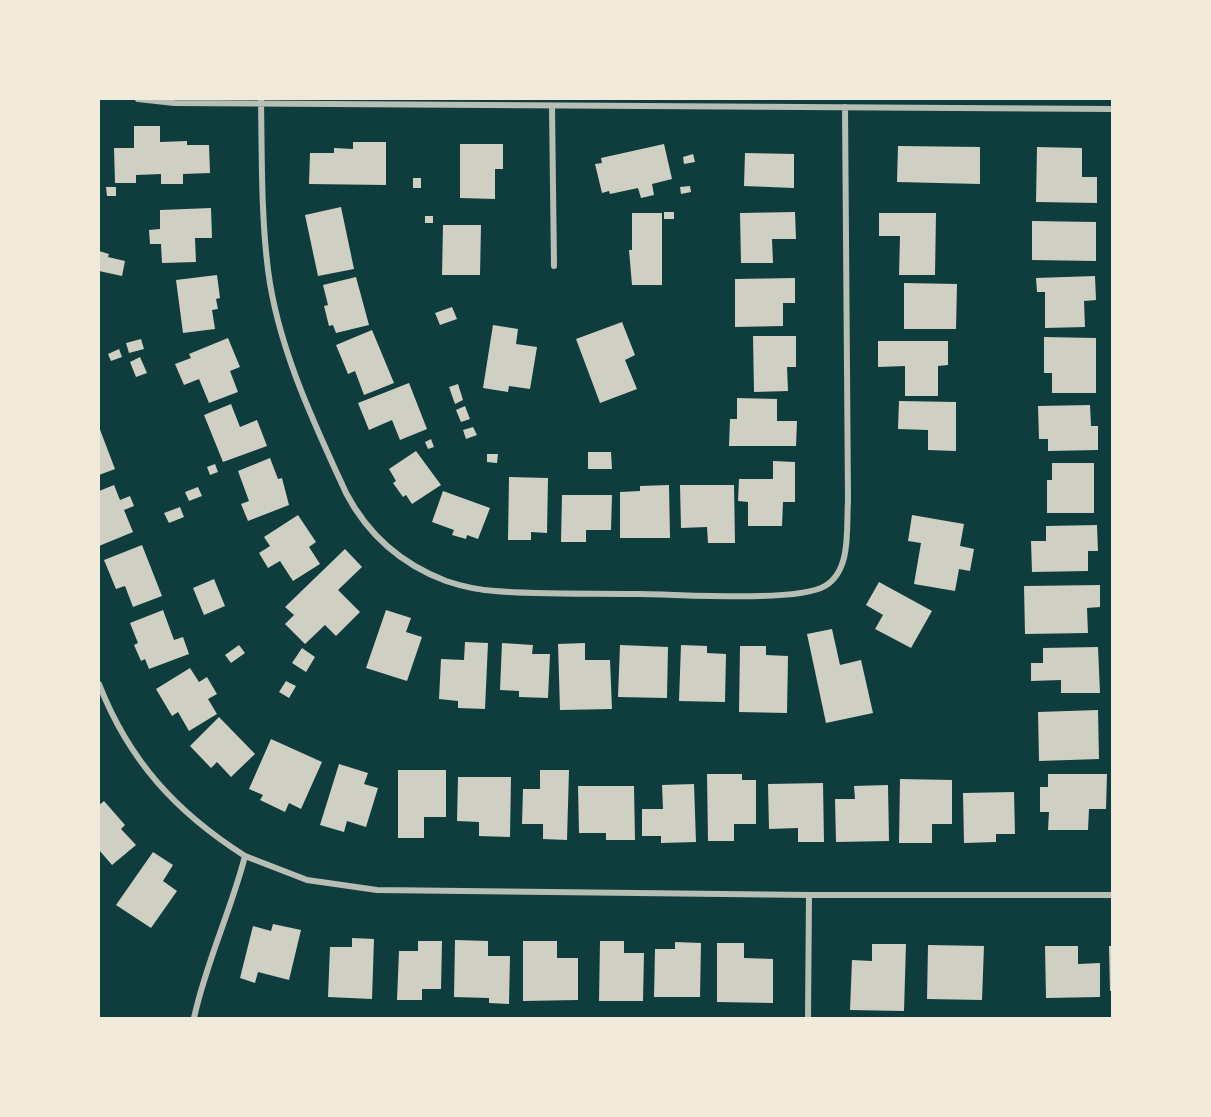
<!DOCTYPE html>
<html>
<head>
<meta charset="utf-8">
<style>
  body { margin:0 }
  #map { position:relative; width:1211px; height:1117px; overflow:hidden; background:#0f3d3e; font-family:Poppins,sans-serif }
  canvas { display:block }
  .frame { position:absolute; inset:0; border:100px solid #f1e9da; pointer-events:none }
</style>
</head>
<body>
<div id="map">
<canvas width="1211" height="1117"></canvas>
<div class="frame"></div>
</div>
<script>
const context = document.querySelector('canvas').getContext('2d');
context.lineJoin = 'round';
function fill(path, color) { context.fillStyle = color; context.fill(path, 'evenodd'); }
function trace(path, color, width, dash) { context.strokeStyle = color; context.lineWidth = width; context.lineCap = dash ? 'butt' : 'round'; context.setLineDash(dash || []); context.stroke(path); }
fill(new Path2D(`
  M134 126H160V142L187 141V145H209L210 173 183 174V184H161V174L136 175V183H115L114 148H134Z
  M353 142H386V185L309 184 310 153H334V148L353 149Z
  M460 144H503V169H495V199L460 198Z
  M664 144 672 179 652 184 654 195 641 198 638 188 610 194 609 191 602 193 595 164 602 163 601 158Z
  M898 146 980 147V184L897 182Z
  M1037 147 1082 148V177H1097V203L1036 202Z
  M745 153 794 154V188L744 186Z
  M693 154 695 162 684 164 683 157Z
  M413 178H421V188H413Z
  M690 186 691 192 681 194 680 187Z
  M106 187H116V196H107Z
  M341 207 354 269 318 276 305 215Z
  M211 208 212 238H195L196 262 162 263 161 244H150L149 230 160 229V210Z
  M664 212H674V219H664Z
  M795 212 796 239H772L773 263H741L740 213Z
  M632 213H662V285H632L629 250H632Z
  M879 213H936L935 275H899L900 236H879Z
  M425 216H433V223H425Z
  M1032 221 1096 222V261L1032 260Z
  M443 225H481L480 275H442Z
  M99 251 109 254 108 257 125 261 122 276 99 271Z
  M217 275 220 298 216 299 218 309 212 310 215 329 183 333 176 280Z
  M1095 276 1096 300 1084 301 1085 327 1045 328V292H1037L1036 278Z
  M356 277 369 325 336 333 333 325 329 326 324 306 328 305 323 285Z
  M795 278V303H783V326L735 327V279Z
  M904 283 957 284 956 329H904Z
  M452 307 457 319 440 325 435 313Z
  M622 322 635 355 625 360 637 389 600 403 576 339Z
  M493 325 518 329 516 344 537 347 530 389 509 386 508 392 483 388Z
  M372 330 394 383 364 395 355 371 348 374 336 345Z
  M753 336H796V367H787L788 391 754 392Z
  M1044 337 1096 338V393H1052V373H1044Z
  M228 338 240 367 230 371 238 392 209 403 199 379 184 385 175 364 191 358 189 354Z
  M141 339 144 349 129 353 126 343Z
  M878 341H948V365L938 366V396H905V366L878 367Z
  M119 349 122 357 111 361 108 354Z
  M140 357 147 373 136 377 130 362Z
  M409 383 427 429 400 440 392 420 369 430 358 403Z
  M458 384 463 400 455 404 449 387Z
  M737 398 777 399V421H797L796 446H729L730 419H737Z
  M899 401 956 402V451L928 450V430L898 429Z
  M231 404 240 427 257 420 267 446 223 462 204 415Z
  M1090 405 1091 426H1098V450L1048 451V439H1039L1038 406Z
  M465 406 470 419 461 422 456 410Z
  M99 427 115 469 99 475Z
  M473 427 477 435 466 439 463 430Z
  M431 439 434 447 428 449 425 442Z
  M416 451 441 485 412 504 406 495 403 497 393 483 396 481 389 469Z
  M588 452H611L612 469H588Z
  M487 454H498L497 463 487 462Z
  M270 458 278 479 282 478 289 505 248 521 241 504 249 501 238 471Z
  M773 461 795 462V502H783L782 526H748V502L738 501 739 479H773Z
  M1052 463H1094V513H1047V480H1052Z
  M215 464 218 472 210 475 207 467Z
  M509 477 548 478 547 533 531 532V540H508Z
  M114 485 120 500 130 496 134 506 124 510 133 532 99 546V491Z
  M669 485 670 538H620V492L640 491V486Z
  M680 485H734L735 543H708L707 527 681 528Z
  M198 487 202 496 189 501 185 492Z
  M443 491 490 508 478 539 467 535 466 539 452 535 454 530 432 522Z
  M562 495H612L611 530H586V542H561Z
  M180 507 184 517 169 523 164 513Z
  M298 515 316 542 309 547 320 564 293 581 280 561 268 568 259 553 270 546 264 537Z
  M912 515 964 524 960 546 974 549 970 571 959 569 955 591 914 584 921 543 908 541Z
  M1097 525 1098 551H1088V571L1032 572 1031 541H1046V526Z
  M142 545 162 596 133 607 125 586 116 589 104 560Z
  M345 549 362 567 338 590 360 612 336 636 325 625 305 644 285 624 294 615 285 607Z
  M214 579 225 606 204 615 193 588Z
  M879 582 932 611 911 648 875 629 883 615 866 605Z
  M1100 585V607L1087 608 1088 633 1025 634 1024 586Z
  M163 610 174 640 183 637 189 654 149 669 145 659 141 661 134 645 138 643 130 623Z
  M386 610 411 618 406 632 422 637 407 681 366 668Z
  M832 629 840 665 861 660 873 713 826 723 807 634Z
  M465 642 488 643 485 709 458 708V701L439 699 441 659 464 660Z
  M502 643 533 645 532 654H550L548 698 519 697V691L500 690Z
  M585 643V660H610L612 709 560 710 558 644Z
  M239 645 245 653 231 663 225 655Z
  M620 645 668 647 667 698 618 697Z
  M681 645 707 646V653L726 654 725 702 679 701Z
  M740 646H766V655L788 656 787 713 739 712Z
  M1098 647 1100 693H1061V680L1031 681V663H1043V648Z
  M302 648 315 657 306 672 292 663Z
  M190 668 199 682 207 677 217 694 208 699 217 714 189 731 178 712 172 716 156 689Z
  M286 681 296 686 289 698 279 692Z
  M1098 710 1099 759 1039 761 1038 712Z
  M219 717 255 754 231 777 217 762 211 768 190 746Z
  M271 739 322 762 301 809 289 803 285 812 260 800 263 795 249 789Z
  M339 764 368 773 364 784 378 788 366 827 347 821 344 832 320 825Z
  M398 770H446V817H424V838H398Z
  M540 770H569L567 840 543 839V824H522L523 789H540Z
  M707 774H742V780H756V824H734V841H708Z
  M1048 774H1107L1106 809H1089L1088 830H1048L1049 812H1040V787H1048Z
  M458 777H511L510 837 479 836V822L457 821Z
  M900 779 952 780V824H932V843H899Z
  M823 783 824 842H798V828L769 829 768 784Z
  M694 784 696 842 661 843V836H642V809H663L662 785Z
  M888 785 889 841 836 842 835 799H855L854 786Z
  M578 786H634L635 840H606V833H579Z
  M1014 792 1015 834H996V842L964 843 963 793Z
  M104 801 125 825 121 829 136 845 112 865 99 850V805Z
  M153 852 173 865 163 881 177 891 151 928 116 905Z
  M273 924 301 930 289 980 258 972 255 983 240 978 253 926 271 931Z
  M352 938 374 939 372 999 328 997 330 947H352Z
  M455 940 488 941V956H510L509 1004 489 1003V998L454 997Z
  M418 941H442L441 989H422V1000H397L399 951H418Z
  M523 941H557V958H578V1000L523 1001Z
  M600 941H624V953H644L643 1001H599Z
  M675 942 701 943 700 997H654L655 949H675Z
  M717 943H744V958L773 959V1003L717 1002Z
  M872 944H906L904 1011 850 1010 852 960 872 961Z
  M928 945 984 946 982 1000 927 999Z
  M1045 946H1078V964L1100 963V997L1046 998Z
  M1109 946H1112V991H1110Z`), '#cfcfc3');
trace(new Path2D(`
  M138 99 174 103 1112 109
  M261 101C262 158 261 214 268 270 278 348 314 423 346 493 368 535 401 564 446 581 461 586 479 590 495 591 543 595 592 593 640 594 679 594 796 603 825 586 852 570 846 528 848 501L845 107
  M552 106 554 266
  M99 684C129 761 176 812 245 856 231 911 206 962 194 1018
  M245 856 307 880 377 890 809 895H1112
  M808 1018 809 895`), '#b8beb3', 6);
</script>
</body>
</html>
